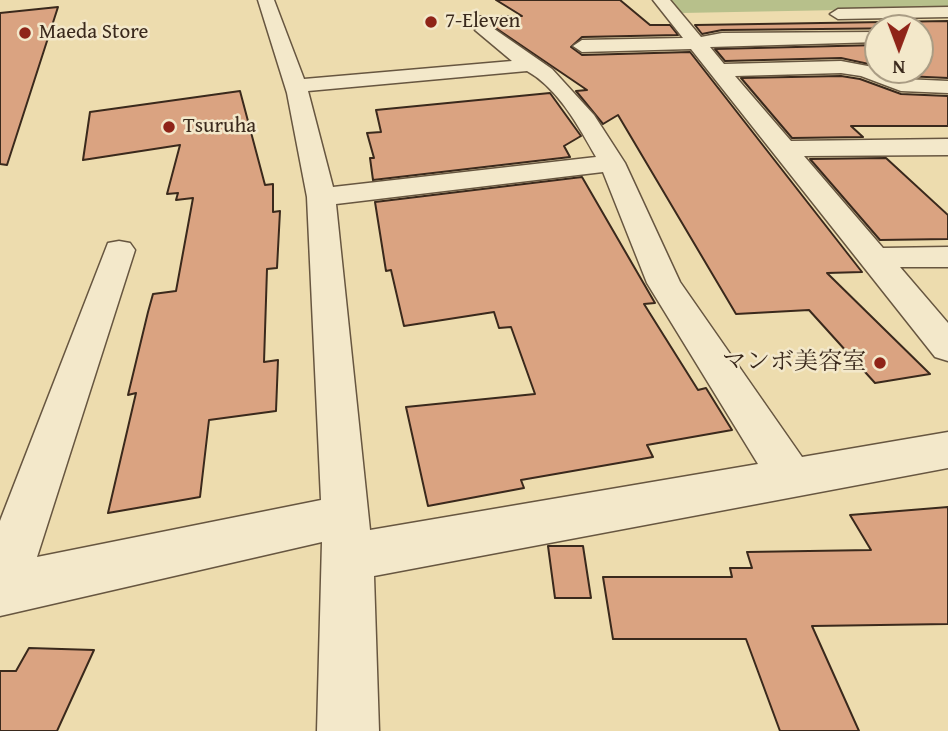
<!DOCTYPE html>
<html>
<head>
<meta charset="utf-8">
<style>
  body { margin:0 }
  #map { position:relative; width:948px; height:731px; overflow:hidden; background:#eddcae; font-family:"Gentium Book Plus",serif }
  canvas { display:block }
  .north { position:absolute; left:864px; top:14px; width:70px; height:70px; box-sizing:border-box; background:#f3e8ca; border:2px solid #a99c84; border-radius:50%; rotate:180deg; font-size:19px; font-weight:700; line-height:28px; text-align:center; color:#3a291c }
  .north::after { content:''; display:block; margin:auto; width:24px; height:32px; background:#8f2418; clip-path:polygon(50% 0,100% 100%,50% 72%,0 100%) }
</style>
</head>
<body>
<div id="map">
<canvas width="948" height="731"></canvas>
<div class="north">N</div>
</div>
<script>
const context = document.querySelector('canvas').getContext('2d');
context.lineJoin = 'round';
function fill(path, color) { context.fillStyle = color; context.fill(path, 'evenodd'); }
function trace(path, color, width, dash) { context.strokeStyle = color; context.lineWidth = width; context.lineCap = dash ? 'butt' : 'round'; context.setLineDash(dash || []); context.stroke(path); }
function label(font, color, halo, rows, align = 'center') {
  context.font = font + ' "Gentium Book Plus","Noto Serif JP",serif'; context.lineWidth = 5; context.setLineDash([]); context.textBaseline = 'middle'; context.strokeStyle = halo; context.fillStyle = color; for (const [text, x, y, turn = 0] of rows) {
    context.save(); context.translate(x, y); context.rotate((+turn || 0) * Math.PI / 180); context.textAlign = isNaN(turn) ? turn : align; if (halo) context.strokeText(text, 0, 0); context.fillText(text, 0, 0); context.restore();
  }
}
fill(new Path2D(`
  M671 0H948V8L681 13Z`), '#b7c08b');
const building = new Path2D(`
  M496 0H620L650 25H670L678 35 582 37 571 47 582 55 690 52 862 272 827 273 930 374 875 383 809 310 736 314 618 115 603 124 576 91 587 90 478 16H522Z
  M58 7 7 165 0 164V13Z
  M948 21V78L905 76 888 70H920V28L722 30 702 34 695 25Z
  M878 45V66L841 58 725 61 715 49Z
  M841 76 860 79 901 94 948 96V126H851L863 137 792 138 741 78Z
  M240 91 265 185 273 184V212L280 211 277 268 267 269 264 362 278 360 276 411 209 420 200 497 108 513 136 393 128 395 148 312 153 294 176 291 193 198 176 200 178 193 167 194 180 145 83 160 90 112Z
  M550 93 581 136 564 146 570 157 373 180 370 158H374L367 133 381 132 376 110Z
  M886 158 948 215V239L880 240 810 159Z
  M582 177 655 303 644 304 698 390 706 388 732 430 647 445 653 457 521 480 524 488 428 506 406 407 535 394 511 327 499 328 494 312 404 326 391 270 386 271 375 202Z
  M948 507V624L812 626 859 731H780L746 639H613L603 577H732L730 568H752L747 552 871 550 850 515Z
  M548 546H583L591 598H555Z
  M29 648 94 650 57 731H0V671H16Z`);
fill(building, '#daa381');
trace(building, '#3a291c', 2);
const minor = new Path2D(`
  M258 0H274L304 79 512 61 475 30 484 25 490 26 552 69 594 115 625 163 680 282 802 457 948 432V468L374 576 379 731H317L322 542 0 616V521L108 243 119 241 130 243 135 250 37 557 321 500 307 197 287 93ZM527 71C558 88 579 127 596 157L333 187 308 91ZM603 172 647 283 758 464 370 530 336 204Z
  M653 0H670L701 37 722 33 878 32V42L710 47 724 64 841 61 873 67 904 79 948 81V93L901 91 861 76 841 73 735 76 791 141 948 139V155L804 156 883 248 948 247V267H900L948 323V361L935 357 691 49 582 52 573 46 582 40 683 38Z
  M948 7V17L838 19 830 14 838 9Z`);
trace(minor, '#675640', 3);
fill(minor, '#f3e8ca');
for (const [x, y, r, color] of [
  [431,22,7,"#8f2418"],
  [25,33,7,"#8f2418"],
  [169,127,7,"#8f2418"],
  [880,363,7,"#8f2418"]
]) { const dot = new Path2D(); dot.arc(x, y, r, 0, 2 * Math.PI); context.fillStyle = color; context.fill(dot); trace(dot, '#f3e8ca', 2.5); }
label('21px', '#3a291c', '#f3e8ca', [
  ["7-Eleven",445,22],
  ["Maeda Store",39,33],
  ["Tsuruha",183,127]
], 'left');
label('24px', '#3a291c', '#f3e8ca', [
  ["マンボ美容室",866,363]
], 'right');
</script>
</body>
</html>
